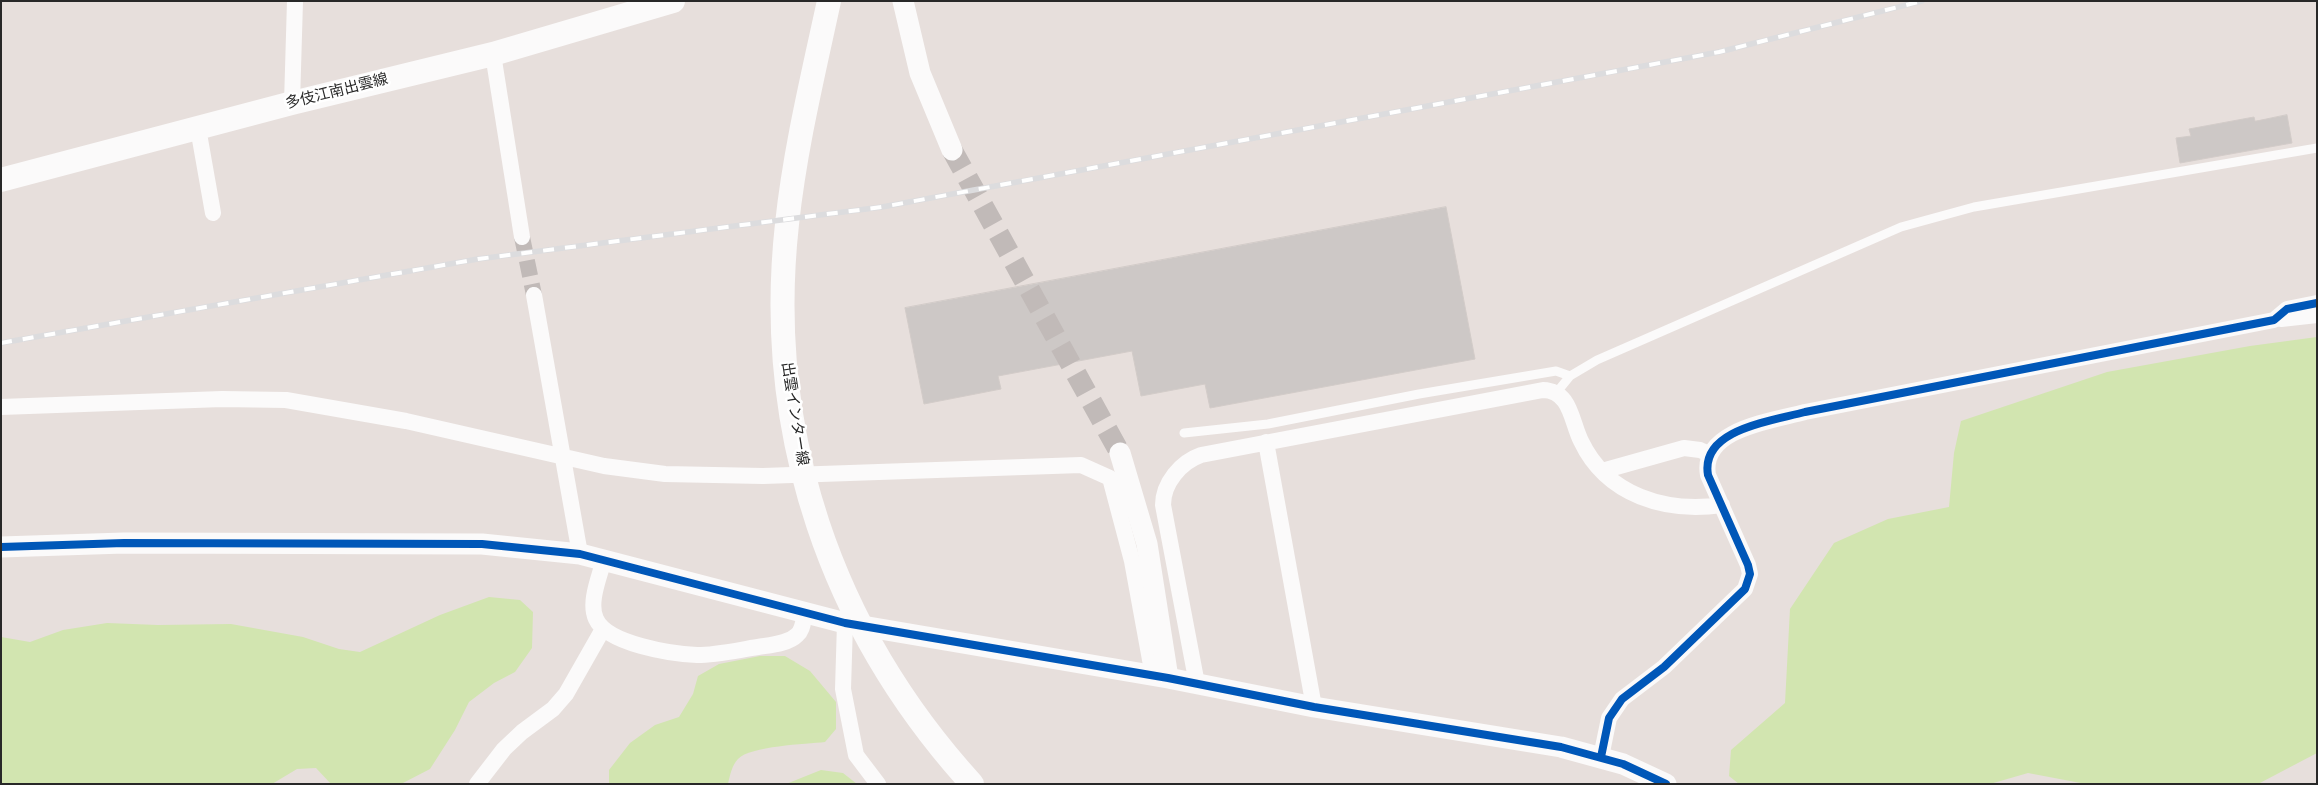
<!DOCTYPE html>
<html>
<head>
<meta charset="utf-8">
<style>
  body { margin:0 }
  #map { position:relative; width:2318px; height:785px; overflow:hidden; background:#e7dfdc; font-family:"Titillium Web",sans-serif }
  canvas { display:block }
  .frame { position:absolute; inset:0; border:2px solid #282828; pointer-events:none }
</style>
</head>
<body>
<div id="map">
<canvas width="2318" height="785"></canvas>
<div class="frame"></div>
</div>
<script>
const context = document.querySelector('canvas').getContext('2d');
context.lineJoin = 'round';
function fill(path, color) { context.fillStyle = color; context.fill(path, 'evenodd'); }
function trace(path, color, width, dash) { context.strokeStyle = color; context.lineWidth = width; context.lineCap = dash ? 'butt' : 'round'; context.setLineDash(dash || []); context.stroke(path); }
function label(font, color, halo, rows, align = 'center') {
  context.font = font + ' "Titillium Web","Noto Sans JP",sans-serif'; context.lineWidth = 5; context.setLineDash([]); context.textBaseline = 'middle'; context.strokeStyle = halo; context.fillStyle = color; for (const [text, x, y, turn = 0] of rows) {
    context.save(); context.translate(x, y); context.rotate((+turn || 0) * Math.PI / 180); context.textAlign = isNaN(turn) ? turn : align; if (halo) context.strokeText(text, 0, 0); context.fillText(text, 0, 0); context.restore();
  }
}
fill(new Path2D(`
  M2317 337V753L2258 784H2086L2028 773 1990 784H1739L1729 776 1731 750 1785 703 1790 609 1834 543 1888 519 1949 507 1954 453 1961 421 2107 372 2250 346Z
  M489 597 520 600 533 612 532 648 515 672 494 683 469 702 455 730 430 769 401 784H331L316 768 297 769 272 784H1V637L30 642 63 630 107 623 158 625 231 624 303 637 339 649 360 652 440 615Z
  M760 656H785L810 671 836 702V729L825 742C806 744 750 746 738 759 732 765 730 775 728 784H609V770L630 743 655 725 679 717 693 694 698 676 719 664Z
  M821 770 843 773 857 784H786Z`), '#d2e5b0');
const building = new Path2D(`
  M2287 115 2292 143 2180 163 2176 138 2191 136 2189 129 2254 117 2255 121Z
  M1446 207 1475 359 1210 408 1205 384 1141 396 1132 351 998 376 1001 389 924 404 905 308Z`);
fill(building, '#cdc8c6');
trace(building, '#d2cbc8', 1);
trace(new Path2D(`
  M522 237 534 295`), '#c1bab8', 16, [16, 8]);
trace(new Path2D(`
  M952 150 1120 453`), '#c1bab8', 21, [21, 11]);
trace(new Path2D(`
  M1557 392 1570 376 1597 360 1901 227 1974 207 2317 148
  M1184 433 1268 424 1419 394 1556 371 1570 376`), '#fbfafa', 9);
trace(new Path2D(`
  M493 54 522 237
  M292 103 295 1
  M198 128 213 213
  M534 295 580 554
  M2281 319 2317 315
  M1 407 222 399 286 400 406 421 604 466 665 474 763 476 1081 465 1110 478 1132 561 1153 676
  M1266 442 1314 707
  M1602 471 1684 448 1700 450 1709 454
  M604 559C600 576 588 602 596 619 607 644 672 654 697 655 717 655 738 650 758 647 770 645 788 644 797 635 803 630 803 621 805 614
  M845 623 843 689 856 755 878 784
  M1197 684 1163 505C1163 483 1181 462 1201 455L1543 390C1571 391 1571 421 1581 441 1607 496 1666 513 1722 505
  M1601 757 1609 718 1622 699 1664 667 1745 589 1750 574 1748 565 1708 475C1700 429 1772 421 1805 412L2274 320 2287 309 2317 303
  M477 784 504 749 522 732 553 709 566 694 603 629`), '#fbfafa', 16);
trace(new Path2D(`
  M903 1 920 73 952 150
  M1120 453 1147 544 1168 678
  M1 547 124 543 482 544 580 554 845 623 1168 678 1314 707 1561 747 1623 764 1666 784`), '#fbfafa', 21);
trace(new Path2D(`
  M829 1C813 75 795 149 787 224 764 433 831 629 972 784
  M1 180 292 103 493 54 673 1`), '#fbfafa', 24);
const rail = new Path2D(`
  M1 343 478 259 882 207 1719 52 1922 1`);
trace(rail, '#dcdcde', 5.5);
trace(rail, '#fff', 4, [11]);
trace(new Path2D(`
  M1 547 124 543 482 544 580 554 845 623 1168 678 1314 707 1561 747 1623 764 1666 784
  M1601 757 1609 718 1622 699 1664 667 1745 589 1750 574 1748 565 1708 475C1700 429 1772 421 1805 412L2274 320 2287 309 2317 303`), '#0057b8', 8);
label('15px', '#282828', '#fff', [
  ["多伎江南出雲線",337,92,-14],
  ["出雲インター線",794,414,81]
]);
</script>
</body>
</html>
